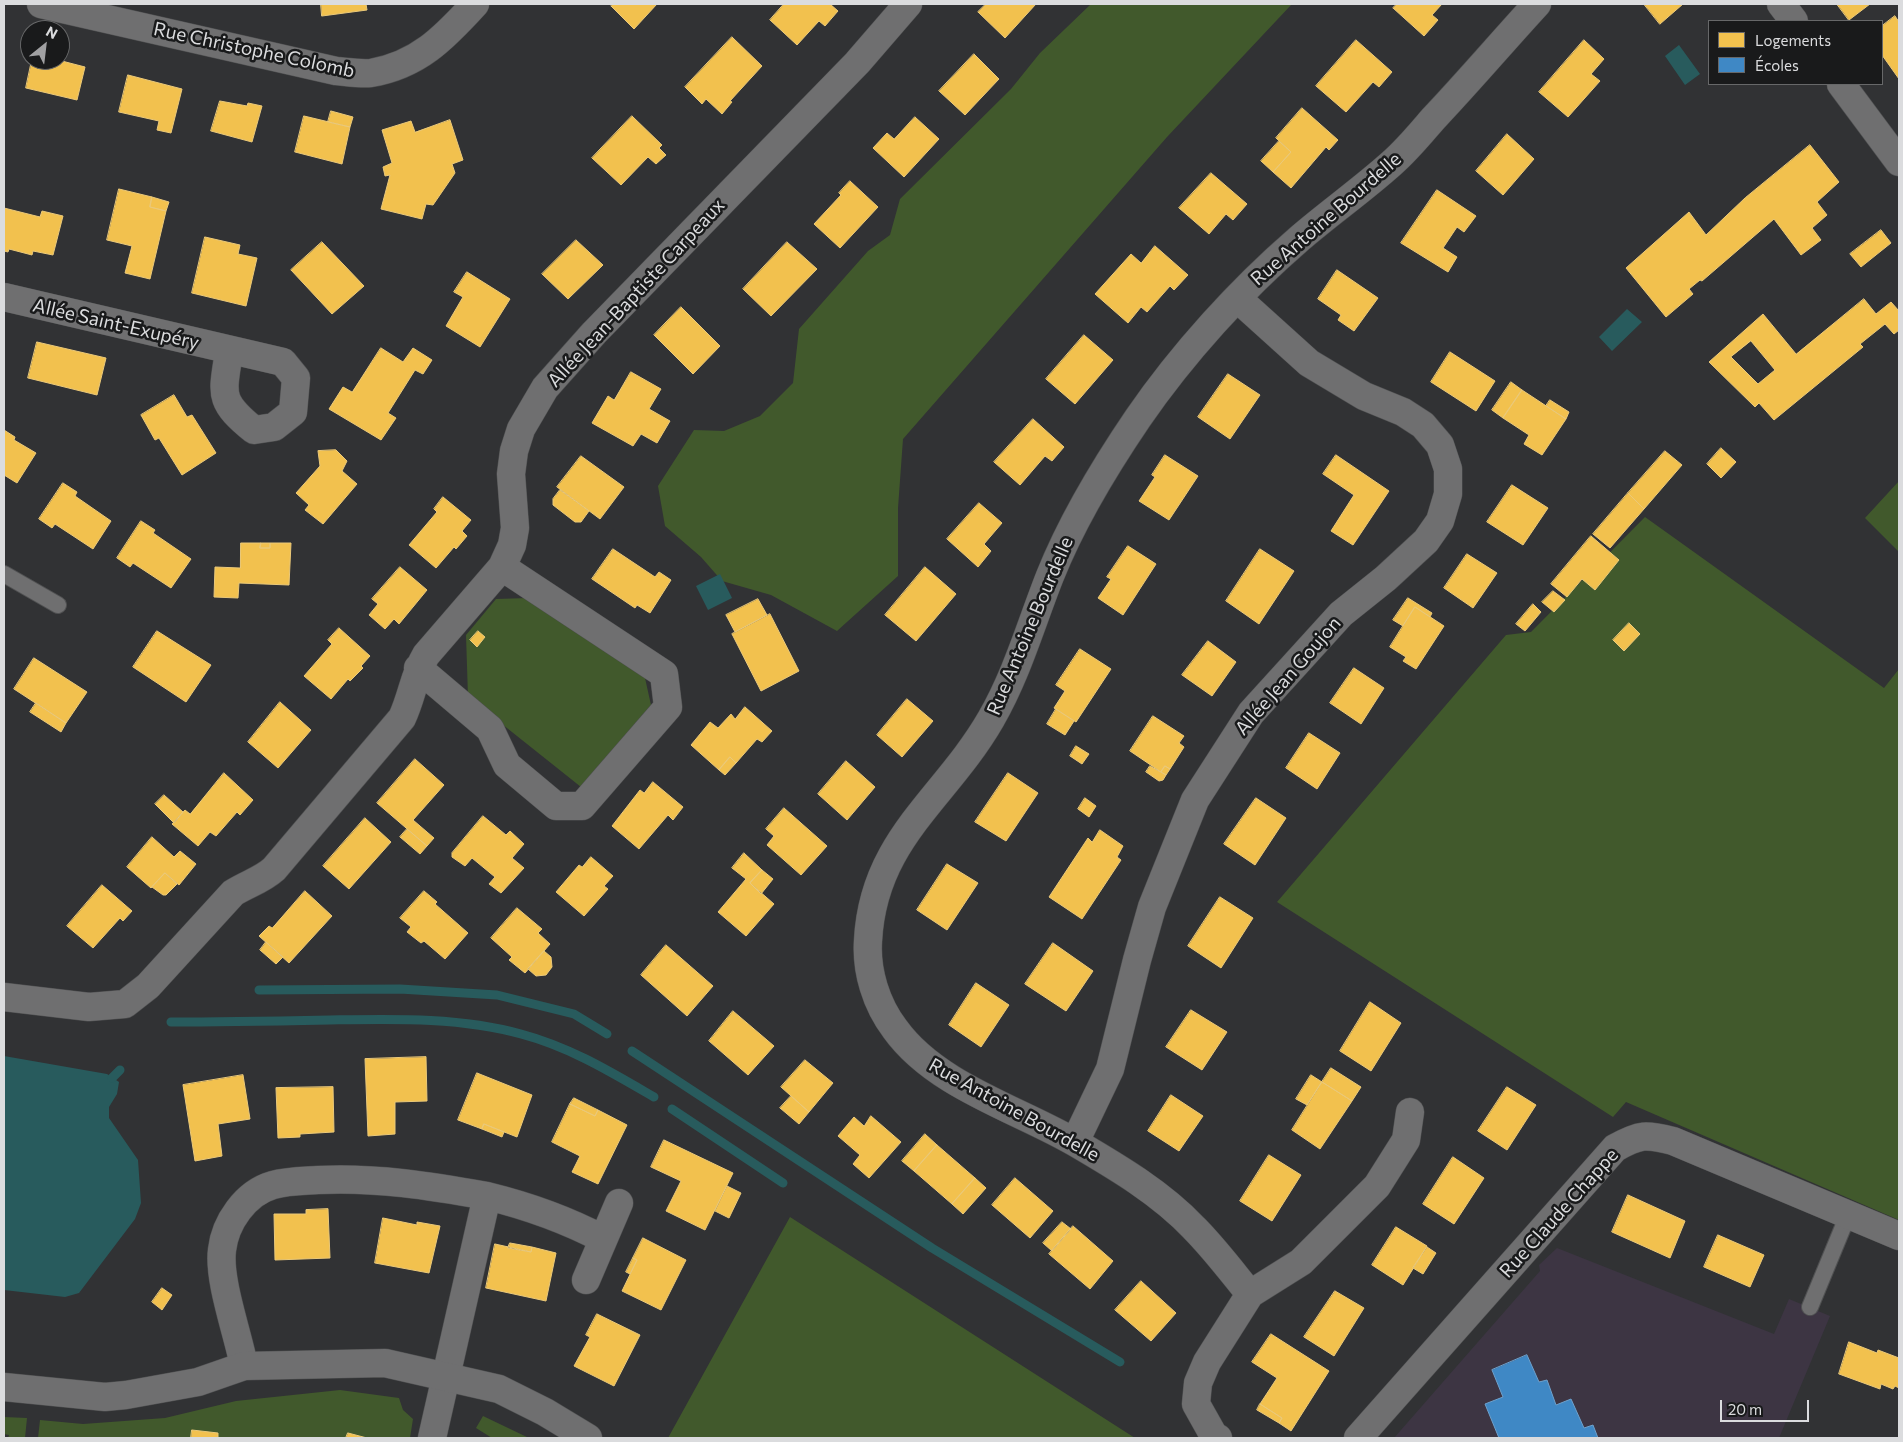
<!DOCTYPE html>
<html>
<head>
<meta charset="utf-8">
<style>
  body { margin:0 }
  #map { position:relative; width:1903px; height:1442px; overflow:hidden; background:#313234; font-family:Commissioner,sans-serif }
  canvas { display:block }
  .frame { position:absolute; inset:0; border:5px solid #dbdcde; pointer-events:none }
  .legend { position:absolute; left:1708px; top:20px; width:175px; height:65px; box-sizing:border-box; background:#191a1b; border:1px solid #676869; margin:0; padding:6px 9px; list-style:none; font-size:15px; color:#dbdcde }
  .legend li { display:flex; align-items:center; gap:10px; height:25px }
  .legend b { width:25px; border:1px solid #676869 }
  .north { position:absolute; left:20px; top:20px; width:50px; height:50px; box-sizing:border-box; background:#191a1b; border:1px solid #676869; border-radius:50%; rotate:29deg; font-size:14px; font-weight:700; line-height:20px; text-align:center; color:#dbdcde }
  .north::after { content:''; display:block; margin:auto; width:18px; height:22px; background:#a0a0a2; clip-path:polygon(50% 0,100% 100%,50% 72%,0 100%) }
  .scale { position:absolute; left:1720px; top:1400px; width:89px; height:22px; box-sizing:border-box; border:2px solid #dbdcde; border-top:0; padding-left:6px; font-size:15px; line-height:18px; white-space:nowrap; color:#dbdcde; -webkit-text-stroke:4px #191a1b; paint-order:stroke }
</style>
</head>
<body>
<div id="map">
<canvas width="1903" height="1442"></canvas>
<div class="frame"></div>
<ul class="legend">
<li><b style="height:14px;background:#f2c14e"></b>Logements</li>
<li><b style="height:14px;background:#3f88c5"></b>Écoles</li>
</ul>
<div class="north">N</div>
<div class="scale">20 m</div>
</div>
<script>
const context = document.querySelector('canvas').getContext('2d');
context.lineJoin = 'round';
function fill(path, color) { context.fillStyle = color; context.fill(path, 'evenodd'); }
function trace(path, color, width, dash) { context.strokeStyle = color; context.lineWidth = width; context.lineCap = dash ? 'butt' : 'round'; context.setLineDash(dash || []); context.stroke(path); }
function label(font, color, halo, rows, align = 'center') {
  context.font = font + ' Commissioner,sans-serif'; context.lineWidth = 5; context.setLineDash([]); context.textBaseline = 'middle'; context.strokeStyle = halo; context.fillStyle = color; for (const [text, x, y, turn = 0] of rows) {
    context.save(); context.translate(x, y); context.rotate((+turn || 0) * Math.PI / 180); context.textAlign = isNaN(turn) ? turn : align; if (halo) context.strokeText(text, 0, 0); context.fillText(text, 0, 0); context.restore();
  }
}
fill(new Path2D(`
  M1557 1248 1774 1334 1789 1299 1830 1316 1779 1438H1394L1540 1271 1539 1265Z`), '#3d3543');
fill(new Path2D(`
  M1091 4H1292L1167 137 903 439 898 508V576L837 631 771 595 722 581 701 557 665 526 658 486 694 430 724 431 760 416 793 383 799 329 868 251 890 235 900 199 1011 89 1040 53Z
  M1899 481V552L1865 518Z
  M1645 517 1884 688 1899 669V1220L1626 1102 1613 1117 1277 902 1506 635 1531 632Z
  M529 598 645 678 651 705 581 787 468 697 466 635 496 599Z
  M790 1217 1135 1438H668Z
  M340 1390 399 1398 403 1410 413 1419 410 1438H367L348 1433 346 1438H38L40 1420 83 1424 165 1418 236 1401Z
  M483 1416 529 1438H492L476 1428Z
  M4 1417 27 1418 25 1438H8L9 1435 4 1434Z`), '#41592c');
fill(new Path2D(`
  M1679 45 1700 74 1685 85 1665 56Z
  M1627 309 1642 322 1612 351 1599 337Z
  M720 574 732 598 708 610 696 586Z
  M4 1056 107 1074 119 1082 117 1094 109 1107V1118L138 1160 141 1203 135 1219 79 1293 65 1297 4 1290Z`), '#285b5d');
const homes = new Path2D(`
  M321 4H366L367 10 322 16Z
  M613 4H657L634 29 611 6Z
  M784 4H830L838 11 825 26 819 21 797 45 770 20Z
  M986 4H1036L1005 38 978 12Z
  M1397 4H1442L1432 15 1438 20 1424 36 1393 8Z
  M1644 4H1683L1660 24Z
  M1837 4H1870L1849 20Z
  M1895 16 1899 22V79L1882 55V26Z
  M732 37 762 66 730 101 732 102 722 114 706 99 702 104 685 87Z
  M1356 40 1392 72 1379 87 1373 82 1346 112 1316 86Z
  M1584 40 1604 59 1591 74 1600 81 1568 117 1539 92Z
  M974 54 999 79 965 115 939 91Z
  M32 60H58L85 67 77 100 26 88Z
  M128 75 182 89 171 133 157 130 159 121 119 112Z
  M220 101 247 106 248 103 262 106 252 142 211 131Z
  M1302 108 1338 140 1329 150 1326 147 1291 188 1273 172 1291 152 1276 138Z
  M331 111 353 117 350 127 328 122Z
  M304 116 350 127 342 164 295 152Z
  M632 116 662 145 659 148 666 155 656 164 648 157 621 185 592 158Z
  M915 117 939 139 904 177 873 148 887 133 894 139Z
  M450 120 463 160 452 164 455 173 433 205 426 204 422 219 381 209 390 175 385 176 383 167 392 163 382 130 411 121 415 132Z
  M1507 134 1534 159 1503 195 1476 171Z
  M1279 141 1291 152 1273 172 1261 161Z
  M1810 145 1839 182 1817 202 1827 215 1812 228 1821 240 1801 255 1774 219 1702 281 1700 280 1689 289 1693 294 1666 317 1626 268 1689 212 1706 235 1745 198Z
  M1211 173 1247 204 1233 220 1226 214 1209 234 1179 208Z
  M850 181 878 207 840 248 814 224 841 195 839 193Z
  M119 189 152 197 150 207 166 211 150 279 125 273 132 246 107 240Z
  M1437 190 1476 216 1464 232 1457 227 1443 248 1457 257 1448 272 1401 243Z
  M152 197 169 202 166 211 150 207Z
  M4 208 40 217 42 211 63 216 53 255 33 251 32 255 9 249 8 252 4 251Z
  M1881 230 1891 243 1861 267 1850 254Z
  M205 237 240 245 238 254 257 258 246 306 192 293Z
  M576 240 603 265 568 299 542 274Z
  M322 242 364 286 332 314 291 270Z
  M787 242 817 269 771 316 743 289Z
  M1155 246 1188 275 1174 290 1170 286 1147 312 1141 307 1128 323 1095 294 1131 254 1141 263Z
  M1337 270 1378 298 1354 331 1338 320 1341 315 1318 299Z
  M467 272 510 299 480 347 446 326 463 297 454 292Z
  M1864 299 1876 314 1891 302 1899 311V330L1894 334 1885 324 1860 344 1863 347 1774 420 1759 403 1755 407 1709 362 1763 314 1796 354ZM1751 341 1775 370 1758 384 1731 357Z
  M681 307 720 346 693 374 654 335Z
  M1084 335 1113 360 1075 404 1046 379Z
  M37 342 106 358 97 395 28 378Z
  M381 348 403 362 413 348 432 360 423 374 415 370 388 413 396 418 381 440 329 409 343 387 352 392Z
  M1450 352 1495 381 1476 411 1431 382Z
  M631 372 661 389 649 409 670 421 657 443 641 434 633 446 592 423 608 396 614 400Z
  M1228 374 1260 395 1230 439 1198 417Z
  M1511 382 1522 390 1503 418 1492 410Z
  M1522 390 1566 419 1542 455 1524 444 1529 435 1503 418Z
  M174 395 187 417 192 415 216 453 182 475 159 438 155 440 141 415Z
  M1550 400 1569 412 1566 419 1546 406Z
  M1033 419 1064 447 1052 461 1045 456 1020 485 994 462Z
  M4 430 15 437 14 440 36 453 17 483 4 475Z
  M1721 448 1736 462 1721 478 1707 464Z
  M336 450 347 461 342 471 357 484 323 524 305 510 309 505 296 493 320 466 318 451Z
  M1665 451 1682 465 1644 509 1628 493Z
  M1165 455 1198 476 1169 520 1139 501 1155 477 1152 475Z
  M1336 455 1389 491 1353 545 1331 531 1354 495 1323 474Z
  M581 456 624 487 600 519 557 487Z
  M63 483 77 492 75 496 111 521 93 549 55 524 52 528 39 519Z
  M1512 485 1548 508 1523 545 1487 522Z
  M560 490 589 511 581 522H575L553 505V499Z
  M1628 493 1644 509 1610 548 1593 534Z
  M443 497 471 520 462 531 467 536 456 549 454 547 436 568 409 545 437 512 434 509Z
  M979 503 1002 523 984 544 991 551 978 567 947 539Z
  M141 521 155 530 153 533 191 559 171 588 133 563 130 567 117 558Z
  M1591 536 1619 560 1595 590 1582 579 1567 597 1551 584Z
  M241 543H261L260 548H270V543H291L289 585 239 583 238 598 214 597 215 567 240 568Z
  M261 543H270V548H260Z
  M1128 546 1156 564 1123 615 1098 598 1111 579 1107 577Z
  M613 549 655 577 659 572 671 580 650 613 637 605 635 608 592 579Z
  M1260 549 1294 571 1259 624 1226 601Z
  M1467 554 1497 573 1473 608 1444 588Z
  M400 567 427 590 399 624 394 619 385 629 369 615 378 604 372 599Z
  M925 567 956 594 916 641 885 615Z
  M1553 591 1565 600 1554 612 1542 602Z
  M1408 598 1432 613 1430 617 1415 607 1403 626 1393 620Z
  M758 599 767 615 735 632 726 615Z
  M1533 604 1541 612 1525 631 1516 624Z
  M1415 607 1444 626 1416 669 1403 661 1406 657 1390 647Z
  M770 614 799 671 761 691 732 634Z
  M1629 623 1640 634 1624 651 1613 640Z
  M339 628 370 656 361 666 363 668 350 681 348 679 331 699 304 676 332 644 328 640Z
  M157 631 211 665 186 702 133 667Z
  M478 631 485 637 477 647 470 640Z
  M1208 641 1236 662 1212 696 1182 675Z
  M1080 649 1111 669 1076 722 1054 708 1065 691 1056 685Z
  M34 658 87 692 66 723 14 689Z
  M1354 668 1384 688 1361 724 1330 703Z
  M907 699 933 721 902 757 877 735Z
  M280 702 311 730 278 768 248 742Z
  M36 703 66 723 61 732 30 712Z
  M745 707 772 731 762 742 757 739 736 763 730 757 719 770 691 745 710 722 718 728 731 714 735 719Z
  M1056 709 1074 721 1065 735 1047 724Z
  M1153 716 1184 736 1179 743 1184 747 1170 769 1165 766 1161 772 1130 751Z
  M1309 733 1340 753 1317 789 1286 768Z
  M1076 746 1089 754 1082 764 1070 756Z
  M730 757 736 763 725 775 719 770Z
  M415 759 444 785 413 820 434 838 427 846 377 803Z
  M846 761 875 787 847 820 818 794Z
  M1150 766 1166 775 1163 780 1159 781 1146 772Z
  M1165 766 1170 769 1166 775 1161 772Z
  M224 773 253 800 240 815 237 812 216 836 210 832 198 846 172 824 185 810 190 814Z
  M1008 773 1038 793 1006 841 975 822Z
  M653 782 683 807 673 820 668 815 639 849 612 826 640 790 644 793Z
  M164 795 183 812 174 823 155 804Z
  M1085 798 1096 806 1089 817 1078 809Z
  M1256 798 1286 818 1255 865 1224 844Z
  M784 808 827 846 801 875 767 845 774 836 766 829Z
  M483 816 506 835 510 831 524 844 512 858 524 868 501 893 489 884 495 877 472 858 465 866 452 857V853Z
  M365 818 391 842 349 889 323 866Z
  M407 829 427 846 420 854 400 837Z
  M1100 830 1123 846 1117 857 1121 860 1082 919 1049 897 1088 838 1092 842Z
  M152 837 174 857 180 851 196 864 179 885 165 873 151 888 127 867Z
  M744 853 762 870 750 883 774 904 746 936 718 912 746 879 732 868Z
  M591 857 613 876 604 886 608 889 584 916 556 892 579 865 582 867Z
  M947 864 978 883 947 930 917 910Z
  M762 870 773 879 761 894 750 883Z
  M165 873 177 884 166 895H163L152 887Z
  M102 885 132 911 123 921 120 918 93 948 67 926Z
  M305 891 332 916 289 963 259 936 269 926 272 928Z
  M424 891 437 902 435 904 468 933 445 959 424 941 421 943 407 932 411 927 400 918Z
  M1220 897 1253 918 1221 968 1188 946Z
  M517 908 542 929 538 933 550 944 525 973 509 960 512 957 491 938Z
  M266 942 283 957 276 964 260 950Z
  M1053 943 1093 971 1066 1011 1025 984Z
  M666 945 713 986 687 1016 641 975Z
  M544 951 551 957 552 967 546 975 536 976 528 969Z
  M976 983 1009 1005 981 1047 949 1025Z
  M1370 1002 1401 1023 1371 1071 1340 1051Z
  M1191 1010 1227 1032 1202 1070 1166 1047Z
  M733 1011 774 1046 748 1075 709 1041Z
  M426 1057 427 1101 395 1102V1134L368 1136 365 1059Z
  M805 1060 833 1083 809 1112 781 1087Z
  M1331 1068 1361 1087 1352 1101 1322 1082Z
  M477 1073 532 1095 517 1137 484 1124 482 1129 458 1120Z
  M243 1075 250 1119 218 1124 222 1156 195 1161 183 1085Z
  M1311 1075 1322 1082 1307 1105 1296 1099Z
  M1322 1082 1352 1101 1320 1149 1292 1130Z
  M333 1087 334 1132 300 1134V1137L278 1138 276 1088Z
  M1507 1087 1536 1105 1507 1150 1478 1131Z
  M1171 1095 1203 1116 1179 1151 1148 1131Z
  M791 1096 809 1112 799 1124 780 1108Z
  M574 1098 598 1110 595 1116 570 1104Z
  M570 1104 595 1116 598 1110 627 1125 598 1184 572 1172 580 1156 552 1142Z
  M871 1116 901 1142 869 1178 853 1164 860 1155 838 1136 854 1117 864 1126Z
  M484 1124 504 1132 502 1137 482 1129Z
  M925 1134 937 1145 914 1171 902 1161Z
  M664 1140 733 1173 705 1230 666 1211 681 1181 651 1167Z
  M937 1145 975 1178 952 1204 914 1171Z
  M1269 1155 1301 1175 1272 1221 1240 1201Z
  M1453 1157 1484 1178 1454 1224 1423 1204Z
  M975 1178 986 1188 963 1214 952 1204Z
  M1015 1178 1053 1211 1030 1238 992 1205Z
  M727 1186 741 1193 729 1218 715 1211Z
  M1628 1195 1685 1221 1670 1258 1612 1232Z
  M328 1209 330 1258 275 1260 274 1214H306V1210Z
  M383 1218 417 1225V1222L440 1226 429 1273 375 1263Z
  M1062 1222 1071 1229 1052 1251 1043 1243Z
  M1073 1226 1113 1261 1090 1289 1049 1254Z
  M1396 1227 1427 1246 1403 1285 1372 1265Z
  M1718 1235 1764 1255 1750 1287 1704 1267Z
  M643 1238 686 1260 661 1310 622 1291 637 1260 633 1258Z
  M510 1243 532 1247 531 1252 508 1248Z
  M495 1244 531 1252 532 1247 556 1253 546 1301 486 1288Z
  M1427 1247 1436 1253 1423 1274 1413 1268Z
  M633 1258 637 1260 630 1274 626 1272Z
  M1141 1281 1176 1313 1151 1341 1115 1310Z
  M162 1288 172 1295 162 1310 152 1302Z
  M1335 1291 1364 1308 1334 1356 1304 1337Z
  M597 1314 640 1335 614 1386 574 1366 590 1337 586 1335Z
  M1271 1334 1329 1371 1291 1431 1279 1423 1282 1418 1260 1404 1277 1378 1252 1362Z
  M1849 1342 1877 1353 1878 1350 1899 1358V1388L1895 1386 1893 1389 1881 1384 1880 1389 1839 1374Z
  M1260 1404 1282 1418 1279 1423 1257 1410Z
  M192 1430 218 1433V1438H191Z
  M348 1433 367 1438H346Z`);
fill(homes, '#f2c14e');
trace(homes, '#ebc979', 1);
const schools = new Path2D(`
  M1527 1355 1539 1382 1547 1380 1556 1405 1571 1399 1584 1428 1593 1425 1598 1438H1499L1485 1404 1503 1397 1492 1370Z`);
fill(schools, '#3f88c5');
trace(schools, '#6ea1cc', 1);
trace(new Path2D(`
  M259 990 400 989 497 995 574 1014 607 1034
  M171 1022C224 1022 277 1021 330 1020 393 1019 460 1017 521 1034 570 1047 611 1072 654 1097
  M632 1051 932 1248 1120 1362
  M112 1078 120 1070
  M672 1109 783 1183`), '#285b5d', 9);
const service = new Path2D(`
  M4 574 58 605
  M1810 1307 1848 1215`);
const minor = new Path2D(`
  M41 4 336 71C347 72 360 74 371 73 418 65 444 38 475 4
  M1781 4 1794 21
  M1841 84 1899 162
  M4 297 283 362 296 378 293 412 274 427 254 430C217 400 223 394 229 351
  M418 668 490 729 507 765 556 806H582L668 707 664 674 502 567
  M4 997 89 1007 125 1004 148 986 233 893C247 884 262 880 274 869L402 718C412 697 414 675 426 655L502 567 512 545 515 528 511 474 514 451 521 429 545 388 594 333 857 63 908 4
  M1075 1142 1110 1069 1137 960 1152 907 1195 800 1251 713 1341 614 1386 578 1426 541 1440 521 1448 494V469L1440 445 1423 425 1403 412 1364 396 1309 363 1237 298
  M487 1196C528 1206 565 1219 603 1239
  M586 1280 619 1203
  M1250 1294C1232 1272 1214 1248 1194 1228 1161 1193 1117 1167 1076 1143 1018 1109 936 1086 895 1029 876 1004 866 971 868 941 873 839 945 799 991 719 1017 674 1031 624 1050 576 1072 521 1104 468 1138 418 1182 354 1240 290 1299 239 1329 213 1362 190 1392 163 1407 150 1420 134 1433 119 1469 81 1502 42 1537 4
  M244 1366C238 1334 218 1280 222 1250 225 1223 245 1193 273 1185 287 1181 303 1181 318 1180 375 1177 431 1186 487 1196L432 1438
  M1218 1438 1214 1436 1196 1404 1198 1383 1207 1362 1250 1294 1301 1262 1377 1186 1406 1140 1410 1112
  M1358 1438 1615 1148C1640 1134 1646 1134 1673 1141L1899 1236`);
const tertiary = new Path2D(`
  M4 1387 105 1397 126 1395 198 1382 244 1366 385 1363 499 1389 545 1412 588 1438`);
trace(service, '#505152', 18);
trace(minor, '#505152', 29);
trace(tertiary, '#505152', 29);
trace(service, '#6f6f70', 16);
trace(minor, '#6f6f70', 28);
trace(tertiary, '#6f6f70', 28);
label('19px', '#dbdcde', '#191a1b', [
  ["Rue Christophe Colomb",254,50,12],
  ["Rue Antoine Bourdelle",1326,219,-41],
  ["Allée Jean-Baptiste Carpeaux",636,293,-47],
  ["Allée Saint-Exupéry",116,324,13],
  ["Rue Antoine Bourdelle",1030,626,-67],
  ["Allée Jean Goujon",1288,676,-49],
  ["Rue Antoine Bourdelle",1014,1110,29],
  ["Rue Claude Chappe",1559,1213,-48]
]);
</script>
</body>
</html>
